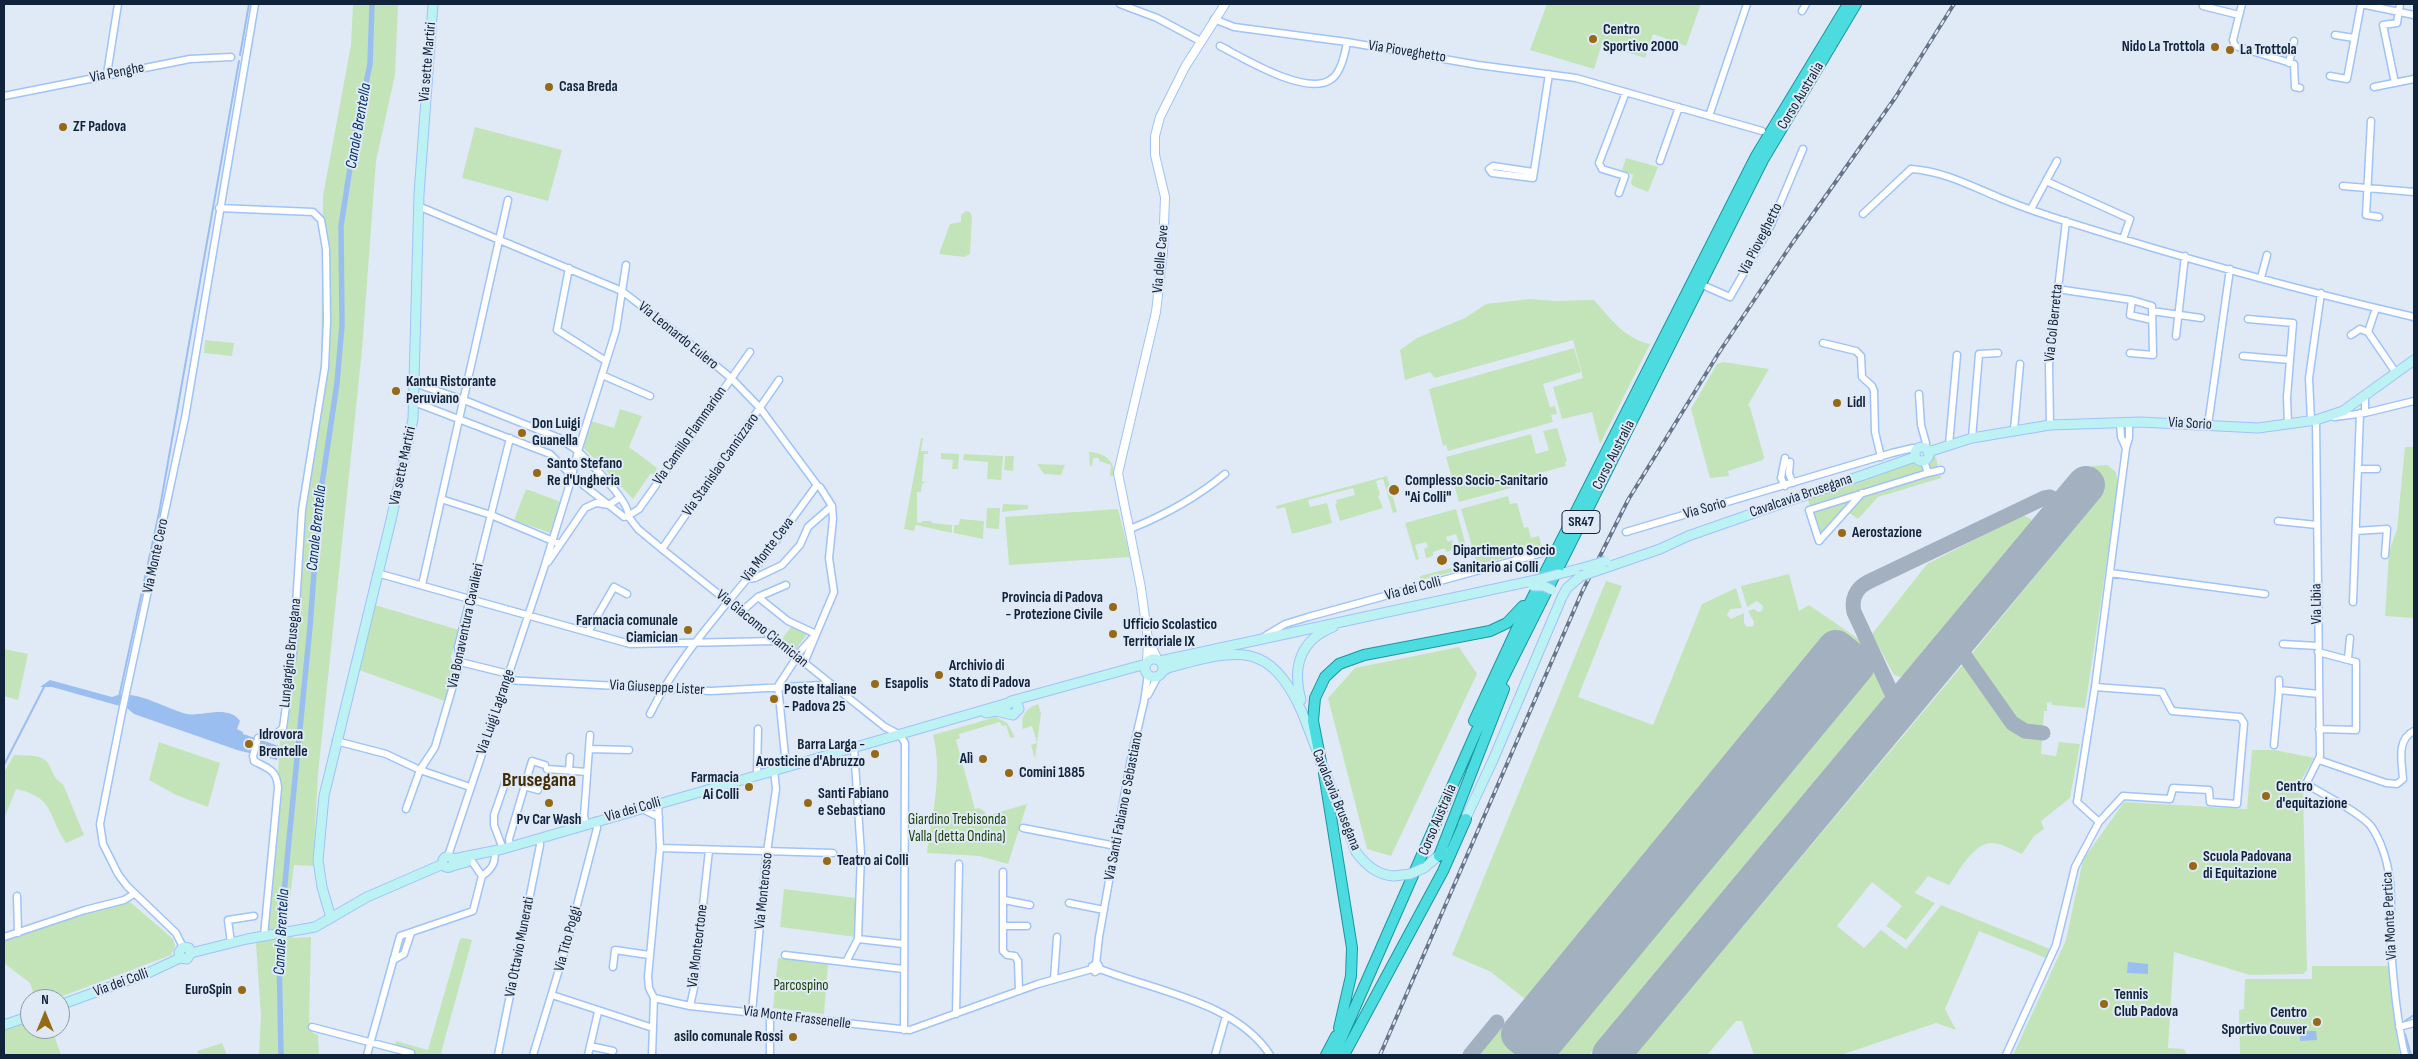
<!DOCTYPE html>
<html>
<head>
<meta charset="utf-8">
<style>
  body { margin:0 }
  #map { position:relative; width:2418px; height:1059px; overflow:hidden; background:#e0eaf7; font-family:"Sofia Sans Condensed",sans-serif }
  canvas { display:block }
  .frame { position:absolute; inset:0; border:5px solid #11223b; pointer-events:none }
  .north { position:absolute; left:20px; top:989px; width:50px; height:50px; box-sizing:border-box; background:#e0eaf7; border:1px solid #8d9aac; border-radius:50%; rotate:0deg; font-size:14px; font-weight:700; line-height:20px; text-align:center; color:#11223b }
  .north::after { content:''; display:block; margin:auto; width:18px; height:22px; background:#956916; clip-path:polygon(50% 0,100% 100%,50% 72%,0 100%) }
</style>
</head>
<body>
<div id="map">
<canvas width="2418" height="1059"></canvas>
<div class="frame"></div>
<div class="north">N</div>
</div>
<script>
const context = document.querySelector('canvas').getContext('2d');
context.lineJoin = 'round';
function fill(path, color) { context.fillStyle = color; context.fill(path, 'evenodd'); }
function trace(path, color, width, dash) { context.strokeStyle = color; context.lineWidth = width; context.lineCap = dash ? 'butt' : 'round'; context.setLineDash(dash || []); context.stroke(path); }
function label(font, color, halo, rows, align = 'center') {
  context.font = font + ' "Sofia Sans Condensed",sans-serif'; context.lineWidth = 4; context.setLineDash([]); context.textBaseline = 'middle'; context.strokeStyle = halo; context.fillStyle = color; for (const [text, x, y, turn = 0] of rows) {
    context.save(); context.translate(x, y); context.rotate((+turn || 0) * Math.PI / 180); context.textAlign = isNaN(turn) ? turn : align; if (halo) context.strokeText(text, 0, 0); context.fillText(text, 0, 0); context.restore();
  }
}
fill(new Path2D(`
  M353 4H398L395 75 376 161 362 350 318 774 313 866 294 865 286 931 293 938 311 937 309 1025 313 1033 318 1035 319 1055H259L261 1016 256 944 261 935 282 788 278 776 281 721 299 518 321 366 323 196 351 45Z
  M1547 4H1701L1686 46 1653 34 1645 58 1602 44 1594 69 1530 50Z
  M475 127 562 150 548 201 462 178Z
  M1626 158 1658 167 1648 192 1633 186 1631 183 1633 175 1622 170Z
  M966 211 970 212 972 217 970 254 964 257 939 254 950 224 961 222V215Z
  M1530 299 1554 301 1594 300C1610 318 1625 339 1650 344L1600 444 1592 412 1562 419 1553 387 1583 378 1573 340 1435 378 1430 372 1405 380 1400 350 1417 338 1465 318 1486 304Z
  M205 340 234 343 232 356 204 353Z
  M1574 348 1581 372 1543 384 1550 407 1555 406 1557 414 1551 415 1553 422 1448 451 1446 445 1443 446 1429 389Z
  M1723 362 1769 369 1748 405 1750 407 1764 457 1763 460 1728 471 1729 476 1710 478 1691 409 1717 364Z
  M620 409 642 416 629 447 657 468 656 471 658 473 656 476 651 473 633 499 583 447 591 421 614 428Z
  M1557 428 1567 461 1565 462 1566 466 1510 481 1511 488 1459 502 1446 457 1531 434 1536 454 1549 450 1543 431Z
  M921 438H923L921 451H928V454H924L922 482H926L922 484 921 492H917V522L922 523V521H931L932 523 952 525V533L916 525 914 531 904 529Z
  M2405 447H2414V618L2385 616 2389 552 2397 529Z
  M1089 452C1105 453 1114 460 1115 476H1110L1111 465 1099 461V458H1093L1092 466H1090Z
  M941 453 959 454 958 469H952L953 460 941 459Z
  M964 454 1003 456 1001 480 987 479 988 462 963 460Z
  M1935 454 1941 478 1878 497 1858 519 1844 509 1820 536 1806 494Z
  M1005 456H1014L1013 471 1004 470Z
  M1037 464 1065 465 1061 475 1044 474Z
  M2107 465 2116 472 2118 486 2085 708 2052 705 2051 702 2047 703V711H2044L2041 754 2056 756 2059 742 2080 744 2070 798 2041 821 2044 829 2034 836 2022 854C2013 850 2002 844 1993 843 1973 842 1959 872 1949 885L1928 876 1915 893 1935 903 1906 940 1886 926 1902 906 1872 882 1837 926 1864 948 1881 930 1906 949 1941 905 2050 949 2046 958 1979 931 1945 1009 1956 1030 1936 1023 1841 1055H1754L1742 1021H1736L1707 1055H1635L1960 668 2100 497 2105 490 2101 486 2103 482 2087 470 2093 466Z
  M1387 476 1397 512 1393 513 1383 479 1376 481 1380 495 1378 496 1383 508 1340 521 1335 504 1337 503 1336 500 1355 495 1353 488 1308 500 1310 507 1327 503 1332 523 1292 534 1285 507 1277 509 1276 506Z
  M526 489 561 502 550 533 514 520Z
  M1508 496 1510 504 1517 503 1524 528 1528 527 1531 538 1539 536 1542 548 1481 564 1477 563 1461 509Z
  M1003 504 1028 505V509L1002 512Z
  M987 508H1000L999 529 986 528Z
  M1118 509 1130 557 1009 565 1005 517Z
  M1456 509 1469 557 1464 558 1456 534 1446 537 1448 542 1452 540 1454 550 1446 552 1445 548 1433 552V556L1426 558 1424 549 1428 547 1426 542 1415 545 1419 559 1416 560 1405 523Z
  M2023 515 2031 519 2032 524 2029 529 1907 673 1900 677 1894 675 1872 634 1927 564Z
  M960 519 984 521 983 539 954 533V525H959Z
  M1470 563 1471 567 1421 580 1420 576Z
  M1789 574 1799 611 1809 605 1860 640 1884 689V697L1881 702 1589 1055H1479L1525 999 1491 972 1452 955 1606 581 1622 586 1578 697 1653 725 1702 604 1736 588 1742 608 1730 609 1727 615 1731 619 1744 613V623L1747 627 1753 626 1754 622 1748 611 1754 609 1758 612 1762 611 1763 606 1757 601 1747 607 1741 586ZM1836 649 1856 666 1538 1049 1520 1034Z
  M375 605 459 630 451 657 454 669 445 701 359 670Z
  M793 624 808 633 795 650 782 639Z
  M1459 647 1477 674 1391 856 1367 849 1328 698 1355 668Z
  M4 649 28 654 18 700 4 696Z
  M1038 704 1041 713 1035 759 1031 745 1037 743 1032 726 1023 729C1021 715 1025 709 1038 704Z
  M996 717 1007 723 1015 737 1010 738 1006 725 1002 726 1000 722 959 734 960 738 956 740 975 809 979 808 985 812 986 816 1027 804 1008 864 979 856 927 853C932 814 943 773 933 735Z
  M159 742 220 763 208 807 176 795 149 780Z
  M2252 750H2275L2314 758 2300 782 2303 786 2307 970 2303 974 2250 975 2174 952 2168 1048 2184 1049 2187 1055H2013L2066 940 2083 860 2124 802 2247 809Z
  M14 755C22 756 40 754 46 761 53 768 52 779 63 784L84 835 66 843C47 816 56 798 16 789L4 819V772Z
  M784 889 856 898V937L780 927Z
  M130 902 173 939 175 946 171 955 55 999 49 993 35 998 30 983 5 964 4 939 96 910Z
  M463 938 472 940 441 1053 447 1055H411L394 1047 396 1041 428 1050 460 939Z
  M778 958 828 964 824 1014 773 1008Z
  M2312 966H2392L2396 1034 2400 1055H2240L2239 1010 2244 1009 2245 979H2312Z
  M30 1022V1029H52L61 1055H4V1029Z
  M222 1043 227 1055H199L197 1051Z`), '#c3e4b8');
fill(new Path2D(`
  M50 680 112 697C133 687 166 709 187 714 201 717 228 704 240 721L237 729 243 732V734L279 746 277 760 237 750 134 714 127 708 52 687H40Z
  M2128 962 2148 964V974L2127 973Z
  M2300 1031H2316L2317 1040 2300 1041Z`), '#9bbef0');
trace(new Path2D(`
  M240 55 249 4
  M119 697 159 513 239 61
  M277 750 297 749
  M4 765 44 687
  M2405 1021 2414 1015
  M2405 1034 2411 1055`), '#9bbef0', 2);
trace(new Path2D(`
  M281 1055 279 950 288 850 310 627 319 504 337 383 342 325 341 226 355 136 370 64 372 4`), '#9bbef0', 5.5);
trace(new Path2D(`
  M1955 642 2012 723 2025 731 2043 733
  M1899 709 1854 612C1851 599 1856 588 1868 582L2044 498 2050 497 2056 500 2060 511 2059 518
  M1470 1055 1497 1022`), '#a3b0c0', 15);
trace(new Path2D(`
  M1836 649 1856 665 1538 1049 1520 1034Z
  M1611 1055 2086 485`), '#a3b0c0', 38);
const minor = new Path2D(`
  M1120 4 1157 18 1200 41
  M2242 4 2233 40 2235 46 2294 64 2295 87 2300 88
  M2361 4 2414 15
  M2203 6 2239 15
  M1802 11 1806 4
  M1214 19 1234 27 1347 42 1478 65 1576 78 1762 131
  M2335 35 2354 38
  M1220 46C1243 58 1305 96 1330 80 1341 74 1345 54 1347 42
  M2289 63 2294 41
  M107 74 118 4
  M2330 76 2347 79 2361 4
  M2395 83 2383 25 2397 23 2400 4
  M2374 87 2414 79
  M4 96 190 59 231 57
  M1709 116 1747 4
  M2371 121 2366 215 2379 217
  M1660 161 1679 107
  M1533 172 1493 166 1489 169 1492 173 1533 178 1549 74
  M2046 181 2057 161
  M2343 186 2414 192
  M1619 193 1625 176 1602 169 1599 163 1626 92
  M418 206 622 291 679 335 731 378 760 408 817 485C794 516 771 549 746 580 711 623 675 663 650 714
  M219 208 313 212 321 220 326 249 327 320 325 367 302 510 293 653 283 728 274 736 264 735 258 738 253 756 254 761C269 769 277 770 278 788L264 936
  M2031 209 2046 181 2130 219 2123 239
  M1863 214 1911 169C1943 171 1971 186 2000 198 2022 207 2045 215 2068 222 2182 258 2298 290 2414 317
  M569 268 557 330 606 361
  M2261 278 2267 255
  M1700 284 1730 297 1771 225 1803 149
  M2057 289 2132 300 2152 306 2153 355 2130 353
  M2132 300 2130 315 2152 320
  M2376 308 2368 332 2396 373
  M2152 311 2201 318
  M2248 319 2293 323 2287 397 2288 424
  M2351 335 2360 329 2368 332
  M2176 336 2185 256
  M1823 343 1856 351 1861 356 1862 377 1872 386 1874 391 1875 432 1881 457
  M2243 356 2290 360
  M602 375 650 396
  M414 383 464 400 559 438 578 451 616 330 626 265
  M1919 394 1921 425 1926 443 1925 448
  M2365 395V413
  M414 402 550 454 572 476 624 517 628 516
  M2334 417 2365 413 2414 401
  M2316 420 2320 756 2307 782 2310 786C2327 797 2356 810 2370 825 2375 831 2378 838 2381 845 2396 883 2389 910 2391 950 2394 985 2397 1021 2405 1055
  M2311 421 2309 378 2321 293
  M2120 422 2121 437 2126 448
  M2050 425 2049 365 2066 221
  M2208 425 2230 269
  M2014 430 2020 364
  M1972 438 1979 354 1998 353
  M1949 445 1957 355
  M1790 462 1789 474 1793 483
  M2358 469H2377
  M1928 473 1941 470
  M1785 486 1781 478 1785 458
  M1862 493 1819 541 1809 510 1928 473 1924 461
  M441 499 491 515 560 544
  M628 516 638 529 662 549 885 727 900 735 905 743 904 1030
  M628 516 639 509 750 352
  M2278 521 2317 525
  M1130 529C1165 515 1196 498 1225 474
  M2356 531 2387 529 2385 555
  M1626 532 1892 453 1913 448 1917 449
  M662 549 779 380
  M548 562 585 508 596 503 609 505 619 498
  M377 573 630 644 776 641
  M2110 573 2265 594
  M747 579 755 578 782 565 800 545 808 527 832 506
  M422 585 508 200
  M758 597 788 621 816 634
  M2353 602 2360 413
  M741 612 758 597 786 585
  M588 632 614 587 627 594
  M1265 636 1285 624 1308 617 1546 552
  M2283 644 2318 646
  M2318 652 2356 662V730L2319 729
  M796 656 816 634
  M2348 658 2350 638
  M460 662 509 674
  M804 663 834 592 829 558 833 519 832 506 820 487
  M506 680 711 691 822 685 828 682
  M2095 687 2162 692 2172 711 2240 717 2244 723 2237 804 2210 802 2209 790 2173 788 2170 799 2123 796 2099 822
  M2279 690V680
  M1148 695 1158 676
  M122 712 185 418 255 4
  M122 712 100 824 103 844 118 874 127 886 176 933 183 947
  M336 741 386 754 420 770 470 787
  M2274 745 2279 690 2319 694
  M589 749 629 750
  M2319 760 2386 783 2397 784 2403 779C2402 763 2396 739 2414 731
  M786 766 778 686 797 657
  M547 769 587 772
  M569 770 570 757
  M757 775 758 729
  M524 786 538 790
  M406 809 420 770 435 747 460 662 458 647 510 438
  M642 809 659 817
  M586 824 584 816 590 735
  M1023 828 1116 846
  M510 847 509 839 532 761 545 765
  M660 848 833 853
  M503 849 494 825V815L505 783
  M448 856 544 568 571 480 578 451C589 462 631 502 628 516
  M471 860 482 876C491 870 497 863 494 851
  M1003 872V951L1007 955 1015 956 1018 961 1019 991
  M17 896 18 933
  M1004 900 1030 905
  M1069 903 1104 910
  M1003 926H1027
  M4 937 85 910 124 900 134 894
  M858 939 903 944
  M231 943 228 920 254 916
  M785 955 903 969
  M393 960 404 954 411 933
  M846 962 858 939 861 854 854 748
  M1096 964 1099 937 1131 758 1144 702 1148 674
  M613 967 615 950 649 955
  M1100 969 1098 964 1092 966 1095 972 1100 969C1155 991 1236 1002 1270 1055
  M1054 979 1057 937
  M552 995 653 1028
  M654 998 690 1006 910 1030 1038 984 1092 969
  M690 1006 694 988 709 850
  M752 1012 766 859 776 789 774 770
  M956 1014 959 864
  M770 1015V1055
  M312 1027 411 1053
  M2399 1027 2414 1023
  M590 1046 613 1051
  M367 1055 400 936 473 911 482 876
  M498 1055 540 845 539 838
  M533 1055 568 940 597 828 595 821
  M588 1055 598 1012
  M652 1055 654 998 649 988 648 977 660 848 658 803
  M1215 1055 1226 1016
  M2006 1055 2056 945 2075 867 2099 822 2077 802 2095 687 2126 448 2129 438V422`);
const tertiary = new Path2D(`
  M1148 640 1158 660
  M1147 663 1148 640 1141 588 1118 473 1156 312 1163 252 1165 197 1155 155V136L1160 117 1185 67 1225 4`);
const secondary = new Path2D(`
  M1915 454a7 7 0 1 1 14 0a7 7 0 1 1-14 0Z
  M1928 452 1972 438 2050 425 2140 422 2258 428 2316 420 2343 411 2414 360
  M1602 569 1660 549 1688 536 1915 457
  M1559 574 1586 567
  M1145 668a9 9 0 1 1 18 0a9 9 0 1 1-18 0Z
  M1160 661 1536 580
  M1163 671 1168 668C1235 650 1269 638 1302 712L1356 852C1366 865 1377 875 1394 876
  M1301 700C1292 667 1300 640 1333 627
  M1011 701 1146 664
  M986 713 996 711 1013 715 1019 709 1017 703H1008L1005 706 1007 713
  M1463 824 1493 760 1562 597 1567 588 1581 576
  M442.5 862a5.5 5.5 0 1 1 11 0a5.5 5.5 0 1 1-11 0Z
  M453 859 503 849 1008 703
  M452 866 467 862
  M1424 868 1444 851
  M331 918 322 887 318 860 324 796 391 520 413 419 419 194 433 4
  M180 958 179 952 183 947 189 948 191 953
  M60 1005 148 973 180 958 187 959 191 953 247 939 315 927 367 897 443 864
  M4 1025 30 1016`);
const trunk = new Path2D(`
  M1474 721 1519 624 1756 156 1848 4
  M1321 762 1313 721 1315 698 1325 677 1339 664 1364 655 1490 631 1507 623 1523 606
  M1324 773 1352 948 1351 976 1339 1028
  M1439 856 1504 689
  M1326 1055 1336 1036
  M1334 1055 1476 732 1763 160 1856 4
  M1344 1055 1443 871 1466 819`);
trace(minor, '#9fc3f7', 9);
trace(tertiary, '#9fc3f7', 10);
trace(secondary, '#9fc3f7', 11);
trace(trunk, '#1a96a1', 12);
trace(minor, '#fff', 6);
trace(tertiary, '#fff', 8);
trace(secondary, '#bcf2f3', 9);
trace(trunk, '#4cdce0', 10);
const rail = new Path2D(`
  M1380 1055 1582 592 1628 500 1720 351 1791 245 1895 98 1954 4`);
trace(rail, '#667589', 4);
trace(rail, '#e0eaf7', 2, [5.5]);
const secondaryBridge = new Path2D(`
  M1586 567 1606 561
  M1581 576 1602 569
  M1536 580 1559 574
  M1533 586H1544L1552 590
  M1394 876 1410 874 1424 868`);
trace(secondaryBridge, '#9fc3f7', 11, []);
trace(secondaryBridge, '#bcf2f3', 9);
for (const [x, y, r, color] of [
  [1593,39,5,"#956916"],
  [2215,47,5,"#956916"],
  [2230,50,5,"#956916"],
  [549,87,5,"#956916"],
  [63,127,5,"#956916"],
  [396,391,5,"#956916"],
  [1837,403,5,"#956916"],
  [522,433,5,"#956916"],
  [537,473,5,"#956916"],
  [1394,490,6,"#956916"],
  [1842,533,5,"#956916"],
  [1442,560,6,"#956916"],
  [1113,607,5,"#956916"],
  [688,630,5,"#956916"],
  [1113,634,5,"#956916"],
  [939,675,5,"#956916"],
  [875,684,5,"#956916"],
  [774,699,5,"#956916"],
  [249,744,5,"#956916"],
  [875,754,5,"#956916"],
  [983,759,5,"#956916"],
  [1009,773,5,"#956916"],
  [749,787,5,"#956916"],
  [2266,796,5,"#956916"],
  [549,803,5,"#956916"],
  [808,803,5,"#956916"],
  [827,861,5,"#956916"],
  [2193,866,5,"#956916"],
  [242,990,5,"#956916"],
  [2104,1004,5,"#956916"],
  [2317,1022,5,"#956916"],
  [793,1037,5,"#956916"]
]) { const dot = new Path2D(); dot.arc(x, y, r, 0, 2 * Math.PI); context.fillStyle = color; context.fill(dot); trace(dot, '#e0eaf7', 2); }
for (const [x, y, w] of [
  [1581,522,38]
]) { const box = new Path2D(); box.roundRect(x - w / 2, y - 11.5, w, 23, 4); context.fillStyle = '#e0eaf7'; context.fill(box); trace(box, '#11223b', 1); }
label('bold 14px', '#11223b', null, [
  ["SR47",1581,522]
]);
label('bold 15px', '#11223b', '#e0eaf7', [
  ["Centro",1603,30],
  ["Sportivo 2000",1603,47],
  ["Nido La Trottola",2205,47,"right"],
  ["La Trottola",2240,50],
  ["Casa Breda",559,87],
  ["ZF Padova",73,127],
  ["Kantu Ristorante",406,382],
  ["Peruviano",406,399],
  ["Lidl",1847,403],
  ["Don Luigi",532,424],
  ["Guanella",532,441],
  ["Santo Stefano",547,464],
  ["Re d'Ungheria",547,481],
  ["Complesso Socio-Sanitario",1405,481],
  ["\"Ai Colli\"",1405,498],
  ["Aerostazione",1852,533],
  ["Dipartimento Socio",1453,551],
  ["Sanitario ai Colli",1453,568],
  ["Provincia di Padova",1103,598,"right"],
  ["- Protezione Civile",1103,615,"right"],
  ["Farmacia comunale",678,621,"right"],
  ["Ciamician",678,638,"right"],
  ["Ufficio Scolastico",1123,625],
  ["Territoriale IX",1123,642],
  ["Archivio di",949,666],
  ["Stato di Padova",949,683],
  ["Esapolis",885,684],
  ["Poste Italiane",784,690],
  ["- Padova 25",784,707],
  ["Idrovora",259,735],
  ["Brentelle",259,752],
  ["Barra Larga -",865,745,"right"],
  ["Arosticine d'Abruzzo",865,762,"right"],
  ["Alì",973,759,"right"],
  ["Comini 1885",1019,773],
  ["Farmacia",739,778,"right"],
  ["Ai Colli",739,795,"right"],
  ["Centro",2276,787],
  ["d'equitazione",2276,804],
  ["Santi Fabiano",818,794],
  ["e Sebastiano",818,811],
  ["Pv Car Wash",549,820,"center"],
  ["Scuola Padovana",2203,857],
  ["di Equitazione",2203,874],
  ["Teatro ai Colli",837,861],
  ["EuroSpin",232,990,"right"],
  ["Tennis",2114,995],
  ["Club Padova",2114,1012],
  ["Centro",2307,1013,"right"],
  ["Sportivo Couver",2307,1030,"right"],
  ["asilo comunale Rossi",783,1037,"right"]
], 'left');
label('15px', '#11223b', '#e0eaf7', [
  ["Via Pioveghetto",1407,52,9],
  ["Via sette Martiri",428,62,-85],
  ["Via Penghe",117,73,-11],
  ["Corso Australia",1801,96,-59],
  ["Via Pioveghetto",1761,239,-63],
  ["Via delle Cave",1161,259,-85],
  ["Via Col Berretta",2054,323,-84],
  ["Via Leonardo Eulero",678,336,39],
  ["Via Sorio",2190,424,3],
  ["Via Camillo Flammarion",690,436,-55],
  ["Corso Australia",1614,455,-63],
  ["Via Stanislao Cannizzaro",721,465,-55],
  ["Via sette Martiri",403,466,-78],
  ["Cavalcavia Brusegana",1801,496,-19],
  ["Via Sorio",1705,509,-16],
  ["Via Monte Ceva",768,550,-53],
  ["Via Monte Cero",156,556,-78],
  ["Via dei Colli",1413,589,-15],
  ["Via Libia",2317,604,-91],
  ["Via Bonaventura Cavalieri",466,626,-78],
  ["Via Giacomo Ciamician",762,629,39],
  ["Lungargine Brusegana",291,653,-84],
  ["Via Giuseppe Lister",657,688,3],
  ["Via Luigi Lagrange",496,712,-71],
  ["Cavalcavia Brusegana",1336,800,68],
  ["Via Santi Fabiano e Sebastiano",1124,806,-79],
  ["Via dei Colli",633,810,-16],
  ["Corso Australia",1438,820,-67],
  ["Via Monterosso",764,891,-84],
  ["Via Monte Pertica",2390,916,-93],
  ["Via Tito Poggi",568,939,-75],
  ["Via Monteortone",698,946,-83],
  ["Via Ottavio Munerati",520,947,-79],
  ["Via dei Colli",121,983,-20],
  ["Via Monte Frassenelle",797,1018,7]
]);
label('15px', '#183c07', '#e0eaf7', [
  ["Giardino Trebisonda",957,820],
  ["Valla (detta Ondina)",957,837],
  ["Parcospino",801,986]
]);
label('italic 16px', '#012d66', '#e0eaf7', [
  ["Canale Brentella",359,126,-80],
  ["Canale Brentella",317,528,-84],
  ["Canale Brentella",282,932,-87]
]);
label('bold 20px', '#422d07', '#e0eaf7', [
  ["Brusegana",539,781]
]);
</script>
</body>
</html>
